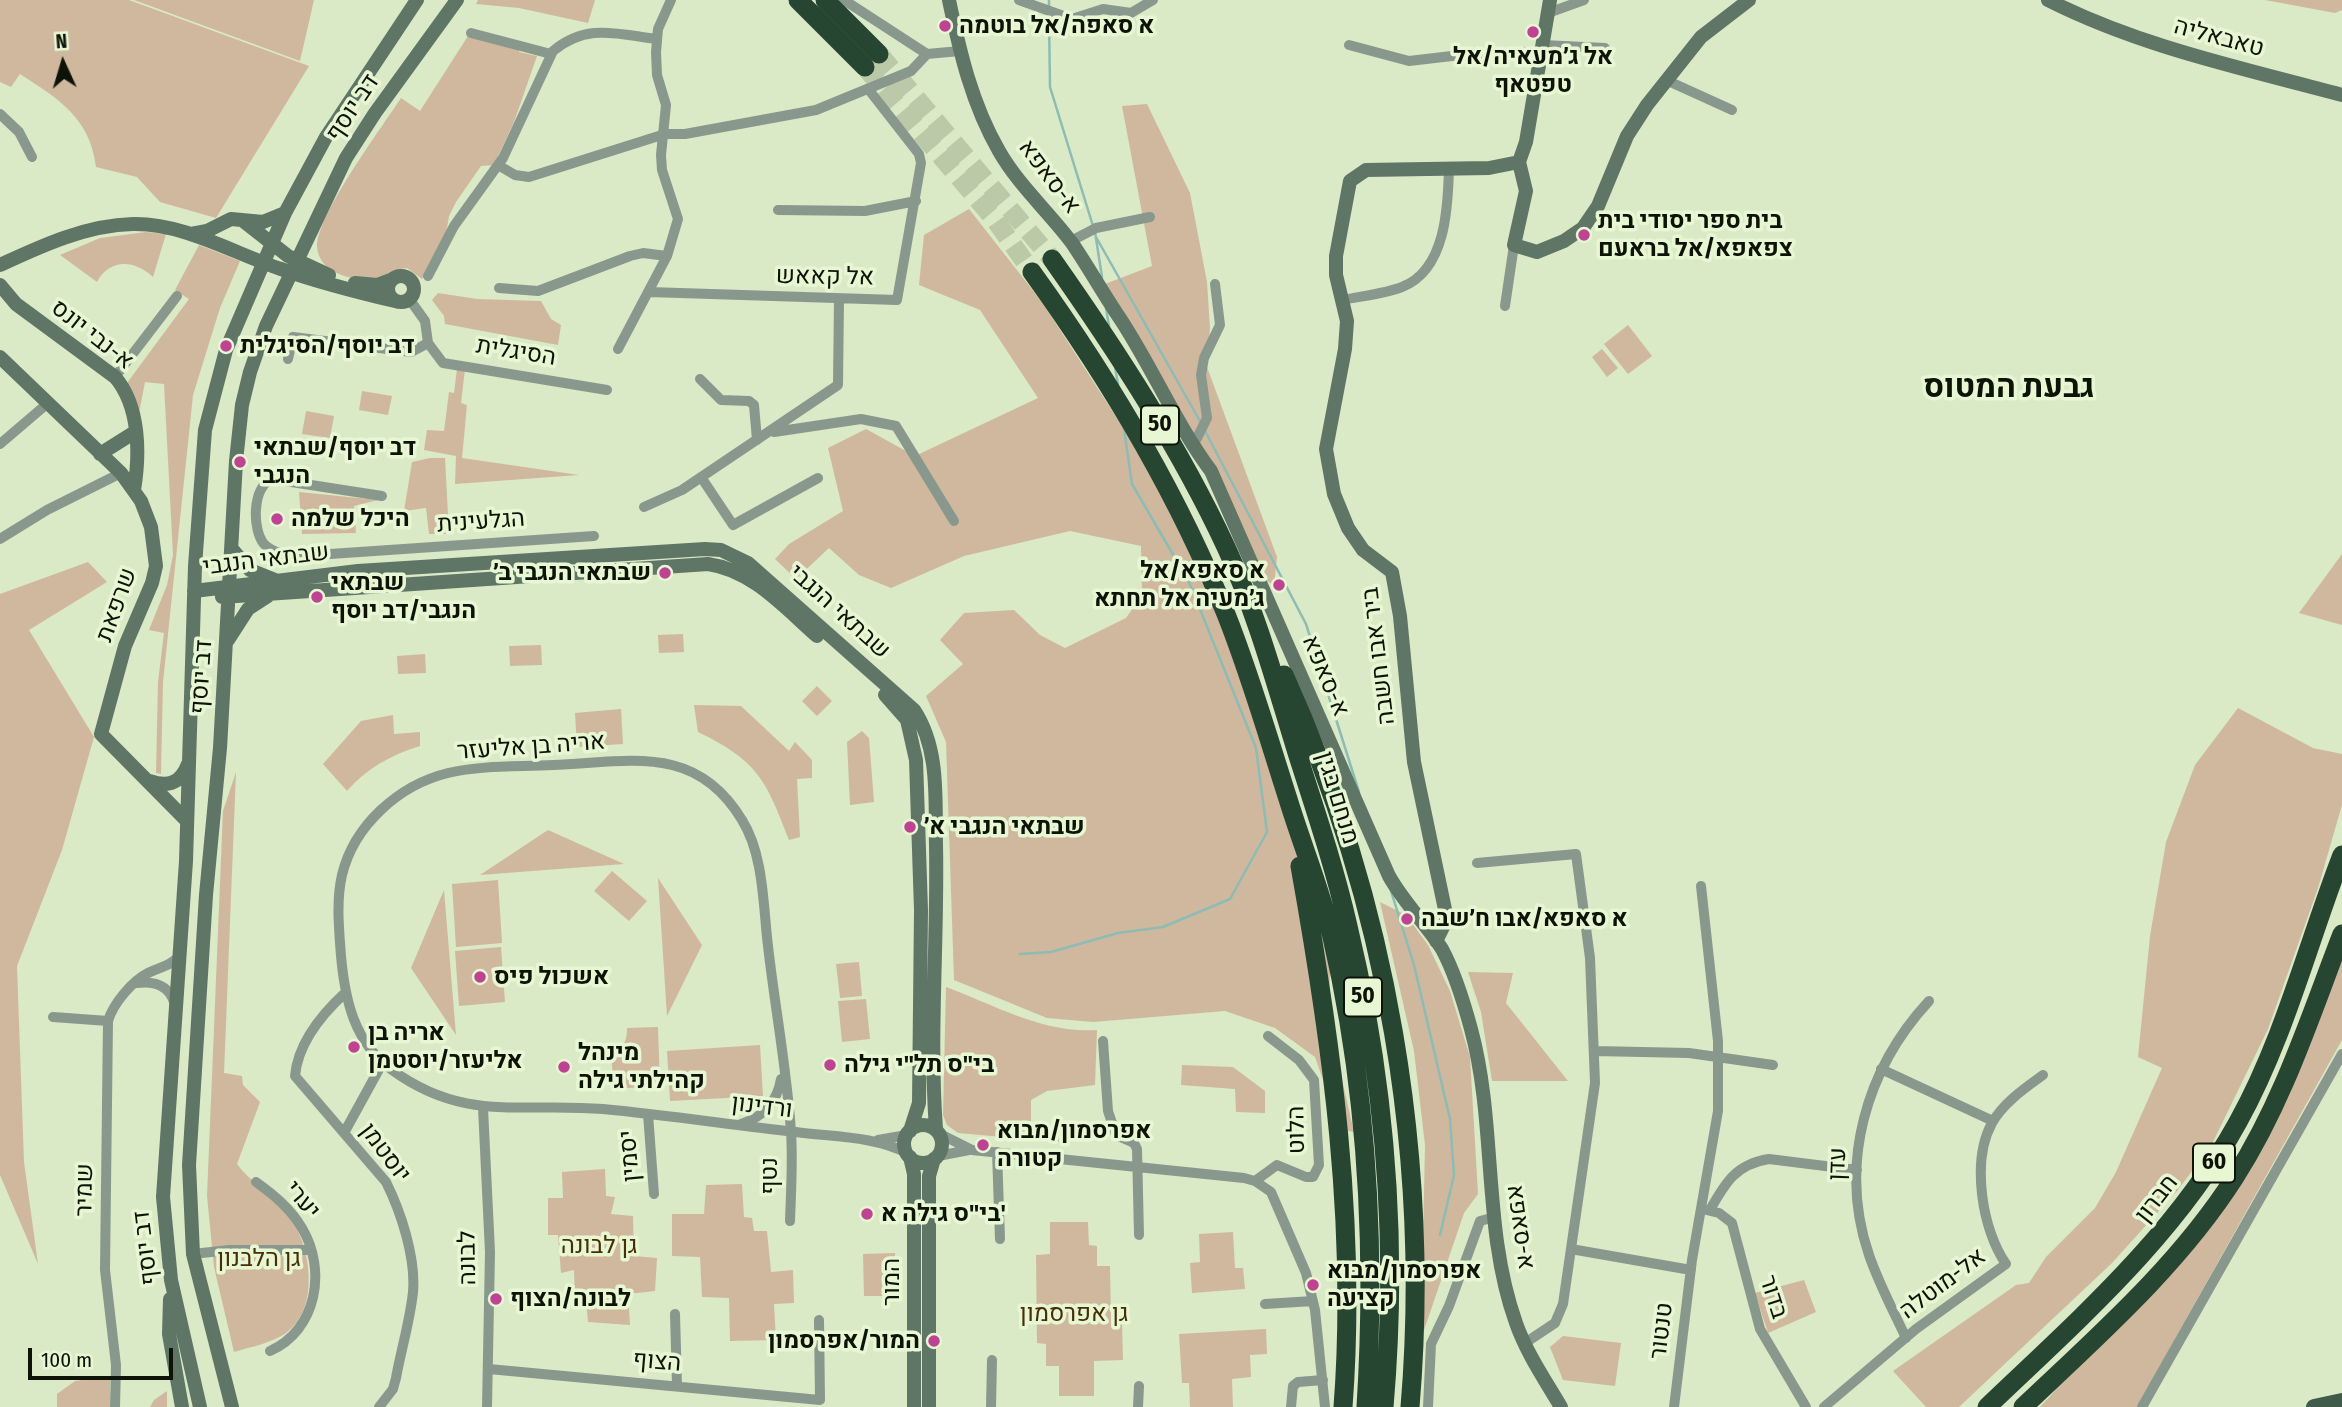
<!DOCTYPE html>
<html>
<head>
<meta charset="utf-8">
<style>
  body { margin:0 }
  #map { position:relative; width:2342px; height:1407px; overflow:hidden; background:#dae9c6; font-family:"Fira Sans Condensed",sans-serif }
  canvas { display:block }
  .north { position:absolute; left:28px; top:28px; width:70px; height:70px; -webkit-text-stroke:5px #e7f6d3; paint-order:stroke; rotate:356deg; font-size:19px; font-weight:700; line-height:28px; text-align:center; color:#0e1307 }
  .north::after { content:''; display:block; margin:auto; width:24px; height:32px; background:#0e1307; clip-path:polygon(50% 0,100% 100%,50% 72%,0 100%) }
  .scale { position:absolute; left:28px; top:1348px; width:145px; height:32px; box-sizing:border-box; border:4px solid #0e1307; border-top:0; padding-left:9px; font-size:21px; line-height:24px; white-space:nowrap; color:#0e1307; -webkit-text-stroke:5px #e7f6d3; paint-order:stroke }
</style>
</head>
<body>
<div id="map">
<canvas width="2342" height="1407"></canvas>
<div class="north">N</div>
<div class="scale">100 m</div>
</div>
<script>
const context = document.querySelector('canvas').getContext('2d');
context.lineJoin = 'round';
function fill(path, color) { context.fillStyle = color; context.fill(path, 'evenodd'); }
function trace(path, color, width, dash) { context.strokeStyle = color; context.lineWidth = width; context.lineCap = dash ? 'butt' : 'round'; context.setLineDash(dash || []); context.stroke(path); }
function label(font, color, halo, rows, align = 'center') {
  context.font = font + ' "Fira Sans Condensed",Heebo,sans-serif'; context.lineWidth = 7; context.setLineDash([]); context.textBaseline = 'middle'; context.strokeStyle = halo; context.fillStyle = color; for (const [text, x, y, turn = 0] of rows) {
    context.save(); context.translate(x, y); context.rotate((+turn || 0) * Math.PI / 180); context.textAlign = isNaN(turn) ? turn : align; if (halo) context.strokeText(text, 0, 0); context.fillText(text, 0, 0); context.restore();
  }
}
fill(new Path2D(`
  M0 0H129L309 66 216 218 160 202 137 177 96 167C90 118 59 99 20 74L11 87 0 82Z
  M134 0H314L300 61Z
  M478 0H595L588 23 519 8 476 4Z
  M2265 0H2342V10L2335 13Z
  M468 36 519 47V52L537 56 514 122 494 165 481 166 456 202 449 216 446 234 422 279 407 268C392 269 381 280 366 279 346 279 319 271 317 247 316 216 382 127 401 98L420 111Z
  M1147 104 1190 193 1207 282 1210 328 1207 367 1277 557 1274 586 1266 580 1105 284 1152 266 1122 106Z
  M969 209 1042 302 1133 443 1195 553 1332 932 1328 1019 1354 1132 1332 1128 1329 1097 1315 1057 1275 1028 1225 1011 1093 1022 1047 1018 954 980 946 742 926 696 963 664 940 640 964 613 1014 610 1040 635 1065 648 1126 618 1142 595 1141 546 1070 531 964 556 891 588 859 575 829 548 796 579 775 559 789 544 843 511 828 448 866 429 915 456 1038 398 980 310 919 285 924 235Z
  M146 232 166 234 153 277C135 260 110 258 97 282L60 255 100 238Z
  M199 245 240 261 220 308 193 395 163 682 161 774 156 773 158 682 164 633 149 630 167 585 173 555 164 384 145 382 139 413 127 383 189 299 175 290Z
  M438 293 477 299 541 301 551 319 561 325 558 345 445 324 444 316 432 300Z
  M1628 325 1652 356 1628 374 1604 344Z
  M1602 349 1618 368 1607 377 1592 357Z
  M457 369H465L461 403 467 405 462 458 579 475 455 484 456 456 424 450 427 430 444 431 449 392 454 393Z
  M362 391 392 396 388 415 359 410Z
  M306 411 334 416 330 438 302 434Z
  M430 458H445L449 534H429L426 508 404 511 412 462Z
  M299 492 378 500 354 506 356 533 302 534Z
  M2342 554V625L2299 613Z
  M88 562 107 582 29 630 94 737 62 850 17 966 24 1162 38 1264 0 1175V594Z
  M683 634 684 652 659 653 658 635Z
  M541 645 542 665 510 666 509 646Z
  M425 654 426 673 398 674 397 656Z
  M817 686 832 701 817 716 802 701Z
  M694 705 741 706 789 751 795 742 812 760V778L797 779 800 837 789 840C766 780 758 761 698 732Z
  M2238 708 2313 748 2342 754V805L2318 888 2268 1029 2211 1146 2177 1191 2112 1263 1959 1407H1926L1893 1371 2016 1285 2029 1283 2046 1257 2095 1208 2116 1172 2162 1068 2138 1057 2150 936 2166 842 2195 765Z
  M621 709 623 744 577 747 575 713Z
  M393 715 394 734 420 732V746C391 755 367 768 347 791L323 764 361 721Z
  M862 731 869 738 874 802 850 805 847 742Z
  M236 772 224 1073 242 1076 243 1085 260 1102 237 1164C249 1181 266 1189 281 1204 309 1234 324 1305 286 1333 272 1343 250 1347 234 1352L214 1267 207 1196 223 811Z
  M548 830 624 864 480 875Z
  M612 871 647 901 629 921 594 891Z
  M658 878 702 945 667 1016Z
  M498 880 502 943 456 947 452 884Z
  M444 890 456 1035 411 968Z
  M1380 902 1406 915 1428 945 1450 991 1470 1057 1478 1194 1464 1213 1421 1339 1425 1145 1414 1051Z
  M501 947 505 1002 459 1006 455 951Z
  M2342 961V1040L2137 1407H2040L2203 1231Z
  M859 962 862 996 840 998 836 964Z
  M1468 972 1513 973 1506 1003 1568 1081H1492L1481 1012Z
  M946 987C995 1005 1044 1034 1097 1030L1095 1085 1047 1091 1031 1100V1129L1059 1136V1142L958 1133 947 1125 943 1115Z
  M866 999 870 1039 842 1042 838 1001Z
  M658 1027 660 1086 614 1089 611 1053C624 1049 627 1041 627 1028Z
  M760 1045 763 1096 670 1101 667 1051Z
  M1182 1065 1233 1067 1265 1091V1113L1236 1112 1235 1089 1181 1085Z
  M605 1169 606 1196 615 1197 611 1214 633 1216 634 1256 657 1258 655 1291 628 1294 630 1325 588 1322 586 1299 575 1297 574 1270 561 1273 558 1235H548V1198H563L562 1172Z
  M742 1184 744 1217 752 1218 754 1231H767L771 1272 793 1270 794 1303 774 1304 776 1340 730 1341 729 1298 702 1297 700 1257 672 1256V1214H704L706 1185Z
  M1050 1222H1088L1089 1245 1097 1246V1266H1110L1111 1321 1122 1322 1123 1360 1094 1361V1396H1059V1366H1046V1344L1037 1343 1036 1255 1050 1254Z
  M1233 1232 1235 1268H1243L1245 1289 1192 1293 1190 1263 1200 1262 1199 1234Z
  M895 1253 896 1296H864L863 1254Z
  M1804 1280 1816 1312 1768 1333 1755 1293Z
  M1266 1329 1267 1354 1250 1355 1251 1377 1232 1379 1233 1407H1190L1189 1383H1182L1179 1334Z
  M1563 1336 1621 1343 1615 1386 1563 1380 1550 1347Z
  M110 1376V1407H57V1394L75 1381Z
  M167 1391V1407H150L154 1400Z`), '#d0b89e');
trace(new Path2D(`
  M1049 0V8
  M1049 15 1050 87 1093 226
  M1095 232 1102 277
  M1096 237 1201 423
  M1106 308 1109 326
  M1115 367 1118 384
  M1204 429 1306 624 1359 792
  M1391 891 1414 965 1450 1119 1454 1175 1440 1235
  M1020 954 1051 952 1118 933 1163 927 1230 899 1267 832 1256 748 1189 582 1132 484 1124 429`), '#8cbcb4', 2.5);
trace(new Path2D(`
  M879 54 1052 259
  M865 67 996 221 1032 272`), '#bbc9a9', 19, [19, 10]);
trace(new Path2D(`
  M844 0 927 54
  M1019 0 1072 19 1103 9 1131 13 1153 0
  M1548 13 1584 0
  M471 33 551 54
  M1349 45 1409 61 1469 54 1542 52
  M1543 45 1605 48
  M1666 80 1732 110
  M0 114 19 132 32 157
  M498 165 515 175 529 177 665 134H685L816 110 911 71 927 54 960 51
  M778 210 865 211 916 201
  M1071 241 1096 228 1150 217
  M428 276 454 226 503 158 553 51C587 23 616 34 657 39
  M499 288 538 291 630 256 643 253 667 256
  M649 292 897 300 921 163 919 154 869 90
  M410 300 425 321 428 343
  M1343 300C1362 296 1384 294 1402 287 1446 270 1448 207 1449 168
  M1505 306 1514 245
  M618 349 667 256 678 219 662 170 661 155 666 105 657 75 656 52 658 29 671 0
  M288 359 293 337 411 352 428 343 443 363 607 390
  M115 377 177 296
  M700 379 721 400 749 401 754 405 757 440
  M774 432 861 419 896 426 954 521
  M0 444 48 403
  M1193 446 1207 418 1201 375 1204 358 1220 325 1215 284
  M701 477 733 525 818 478
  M382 496 272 479C252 486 252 530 264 544 274 554 288 555 301 556L594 536
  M644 507 682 490 838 385 839 299
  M0 539 47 510 121 473
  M1477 863 1576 854 1590 958 1595 1083 1563 1304 1555 1323 1525 1343
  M137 983C155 981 169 985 175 1004
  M346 992C323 1013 298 1042 295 1076L386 1182C401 1212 416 1258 413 1292 410 1321 401 1350 396 1378L393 1389 379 1407
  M53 1017 108 1021
  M1103 1041 1108 1111 1116 1135 1134 1143 1137 1149 1139 1235
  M1594 1051 1689 1053 1773 1065
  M1881 1069 1993 1121
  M483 1108 490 1252 487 1407
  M648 1114 654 1194
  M741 1124C763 1117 777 1103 781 1079
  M344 1133 383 1062
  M940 1134 972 1150 1244 1178 1255 1181 1271 1192 1306 1273 1315 1310 1325 1407
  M878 1140 907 1135
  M997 1152 1000 1239
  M938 1156 969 1150
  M1255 1181 1277 1165 1306 1177H1313L1319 1165 1314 1080 1299 1060 1268 1036
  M256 1182C274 1195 290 1208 302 1228 327 1270 317 1330 270 1351
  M1702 1209 1719 1213 1732 1223 1760 1329 1806 1407
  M1710 1210C1725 1183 1736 1164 1769 1159L1857 1170
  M790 1221C791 1192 793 1161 791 1132 787 1070 775 1008 768 946 763 906 764 855 742 820 696 743 629 762 553 765 519 767 482 765 448 773 399 785 354 825 342 875 336 901 339 929 341 956 345 1000 354 1042 392 1070 465 1123 521 1102 603 1109 667 1115 732 1125 796 1132 833 1137 874 1136 907 1153
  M1571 1249 1691 1270
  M193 1254 229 1250H310
  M1265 1304 1313 1301
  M675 1314 677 1385
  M1906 1338C1893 1310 1879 1284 1869 1255 1838 1164 1866 1069 1929 1001
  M489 1369 820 1400 819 1320
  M115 1407 116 1365 105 1270 108 1021C113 1004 132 981 148 973 159 967 169 967 178 957
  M991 1407 992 1360
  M1138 1407 1139 1386
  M1291 1407 1293 1386 1298 1382 1323 1380
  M1428 1407 1431 1344 1449 1306 1480 1221 1495 1217
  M1674 1407 1692 1260 1718 1111V1041L1701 886
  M1824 1407 1916 1329 2006 1264C1982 1230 1971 1161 1992 1123 2003 1103 2025 1088 2043 1075
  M2142 1407 2342 1054`), '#89988d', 10);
trace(new Path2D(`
  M949 0C960 53 972 104 999 151 1019 186 1049 212 1072 243 1089 268 1104 295 1121 320 1153 369 1176 424 1211 471L1389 876C1404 903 1426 924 1442 949 1455 973 1464 1003 1471 1029 1497 1125 1482 1228 1516 1323 1526 1352 1545 1380 1561 1407
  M2048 0C2141 47 2242 68 2342 95
  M1519 162 1526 191 1514 245 1537 252 1564 241 1583 228 1598 206 1627 136 1647 105 1701 37 1749 0
  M1519 162 1526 142 1550 0
  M242 220 288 256 329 275
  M191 234 207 231 231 219 263 222 285 213
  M0 265C41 246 86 225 133 224 184 223 233 253 281 269 318 282 357 292 395 301
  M388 289a13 13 0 1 1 26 0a13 13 0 1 1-26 0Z
  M355 283 377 285 393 279
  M0 285 16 304 115 377C140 406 140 454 134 490
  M0 357 121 473 141 501 151 527 156 566 152 583 125 646 101 734 187 821
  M100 454 135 432
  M232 549 250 570 275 580
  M194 591 358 571 705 549 721 550 748 563 914 710C940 749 935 800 936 845 938 939 929 1035 936 1129
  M222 597 708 564C752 570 784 607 817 636
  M228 640 248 609 268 596
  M885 695 907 720 916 760 921 910 919 1103 910 1131
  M150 781C169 788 181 782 188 764
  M1436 941 1447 919 1414 762 1400 616 1392 572 1363 550 1348 528 1334 494 1326 449 1345 349 1347 321 1336 275V256L1350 181 1366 170 1489 168 1519 162
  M904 1144a19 19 0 1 1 38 0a19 19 0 1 1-38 0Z
  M910 1157 914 1174V1407
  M170 1299 169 1334 182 1407
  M200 1407 171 1280 163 1197 186 861 195 566 205 430 226 350 285 213 326 137 417 0
  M232 1407 193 1254 189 1165 206 895 220 748 236 461 242 405 250 372 266 326 346 158 375 113 457 0
  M929 1407V1176L934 1159`), '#5f7565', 14);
trace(new Path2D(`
  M2314 1407 2342 1401`), '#405b49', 16);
trace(new Path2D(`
  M798 0 865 67
  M825 0 879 54
  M1052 259C1116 350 1179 446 1226 547 1257 614 1276 685 1298 756 1316 812 1335 869 1348 926 1386 1084 1398 1246 1384 1407
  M1032 272C1109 379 1177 492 1226 614 1250 674 1268 737 1288 799 1302 845 1321 890 1332 937 1368 1092 1376 1249 1366 1407
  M1284 675C1387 901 1431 1159 1410 1407
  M1300 866C1332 1045 1357 1225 1343 1407
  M1987 1407C2079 1319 2176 1235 2238 1122 2284 1039 2308 943 2342 855
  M2023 1407C2098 1336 2179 1265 2235 1177 2283 1102 2310 1017 2342 934`), '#264631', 19);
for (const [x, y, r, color] of [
  [945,26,7,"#bf4393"],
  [1533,32,7,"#bf4393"],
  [1584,235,7,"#bf4393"],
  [226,346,7,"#bf4393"],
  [240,462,7,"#bf4393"],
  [277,519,7,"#bf4393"],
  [665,573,7,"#bf4393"],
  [1279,585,7,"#bf4393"],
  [317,597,7,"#bf4393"],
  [910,827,7,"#bf4393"],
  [1407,919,7,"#bf4393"],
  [480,977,7,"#bf4393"],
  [354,1047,7,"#bf4393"],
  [830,1065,7,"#bf4393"],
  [564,1067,7,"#bf4393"],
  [983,1145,7,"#bf4393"],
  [867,1214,7,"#bf4393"],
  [1313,1285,7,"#bf4393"],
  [496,1299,7,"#bf4393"],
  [934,1341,7,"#bf4393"]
]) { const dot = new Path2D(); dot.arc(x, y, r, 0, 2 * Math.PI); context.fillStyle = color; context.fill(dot); trace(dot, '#e7f6d3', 2.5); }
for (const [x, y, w] of [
  [1160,425,38],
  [1363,997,38],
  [2214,1163,42]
]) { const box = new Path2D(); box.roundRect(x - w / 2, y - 19.5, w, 39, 5); context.fillStyle = '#e7f6d3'; context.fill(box); trace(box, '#0e1307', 2); }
label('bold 23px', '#0e1307', null, [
  ["50",1160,425],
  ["50",1363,997],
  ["60",2214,1163]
]);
label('bold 24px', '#0e1307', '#e7f6d3', [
  ["א סאפה/אל בוטמה",959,26],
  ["אל ג׳מעאיה/אל",1533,57,"center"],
  ["טפטאף",1533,85,"center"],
  ["בית ספר יסודי בית",1598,221],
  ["צפאפא/אל בראעם",1598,249],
  ["דב יוסף/הסיגלית",240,346],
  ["דב יוסף/שבתאי",254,448],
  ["הנגבי",254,476],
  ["היכל שלמה",291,519],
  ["א סאפא/אל",1265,571,"right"],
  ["ג׳מעיה אל תחתא",1265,599,"right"],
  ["שבתאי הנגבי ב׳",651,573,"right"],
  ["שבתאי",331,583],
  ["הנגבי/דב יוסף",331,611],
  ["שבתאי הנגבי א׳",924,827],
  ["א סאפא/אבו ח׳שבה",1421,919],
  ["אשכול פיס",494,977],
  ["אריה בן",368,1033],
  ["אליעזר/יוסטמן",368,1061],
  ["מינהל",578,1053],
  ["קהילתי גילה",578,1081],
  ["בי\"ס תל\"י גילה",844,1065],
  ["אפרסמון/מבוא",997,1131],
  ["קטורה",997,1159],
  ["בי\"ס גילה א'",881,1214],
  ["אפרסמון/מבוא",1327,1271],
  ["קציעה",1327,1299],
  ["לבונה/הצוף",510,1299],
  ["המור/אפרסמון",920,1341,"right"]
], 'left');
label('24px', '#0e1307', '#e7f6d3', [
  ["טאבאליה",2219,38,15],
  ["דב יוסף",353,108,-56],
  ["א-סאפא",1049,177,53],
  ["אל קאאש",825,277,1],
  ["א-נבי יונס",92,335,38],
  ["הסיגלית",516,352,9],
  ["הגלעינית",481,522,-4],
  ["שבתאי הנגבי",266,560,-7],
  ["שרפאת",117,605,-70],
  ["שבתאי הנגבי",839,612,42],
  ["ביר אבו חשבה",1379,656,-97],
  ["א-סאפא",1325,676,67],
  ["דב יוסף",202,677,-86],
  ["אריה בן אליעזר",531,747,-4],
  ["מנחם בגין",1337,798,73],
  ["ורדינון",762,1107,7],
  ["הלוט",1297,1130,-91],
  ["יוסטמן",385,1153,53],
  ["יסמין",630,1156,-95],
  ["עדן",1838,1164,-88],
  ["נטף",770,1176,-90],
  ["שמיר",85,1190,-89],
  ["חברון",2157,1199,-52],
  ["יערי",302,1200,50],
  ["א-סאפא",1520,1227,82],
  ["דב יוסף",146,1248,-97],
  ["לבונה",468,1258,-91],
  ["המור",892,1282,-90],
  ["אל-מוטלה",1943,1284,-37],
  ["בדור",1773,1297,72],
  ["טנטור",1662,1331,-83],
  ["הצוף",657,1362,5]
]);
label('24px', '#492d05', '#e7f6d3', [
  ["גן לבונה",599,1246],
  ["גן הלבנון",259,1259],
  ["גן אפרסמון",1074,1314]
]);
label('bold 32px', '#0e1307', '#e7f6d3', [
  ["גבעת המטוס",2009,388]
]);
</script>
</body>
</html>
